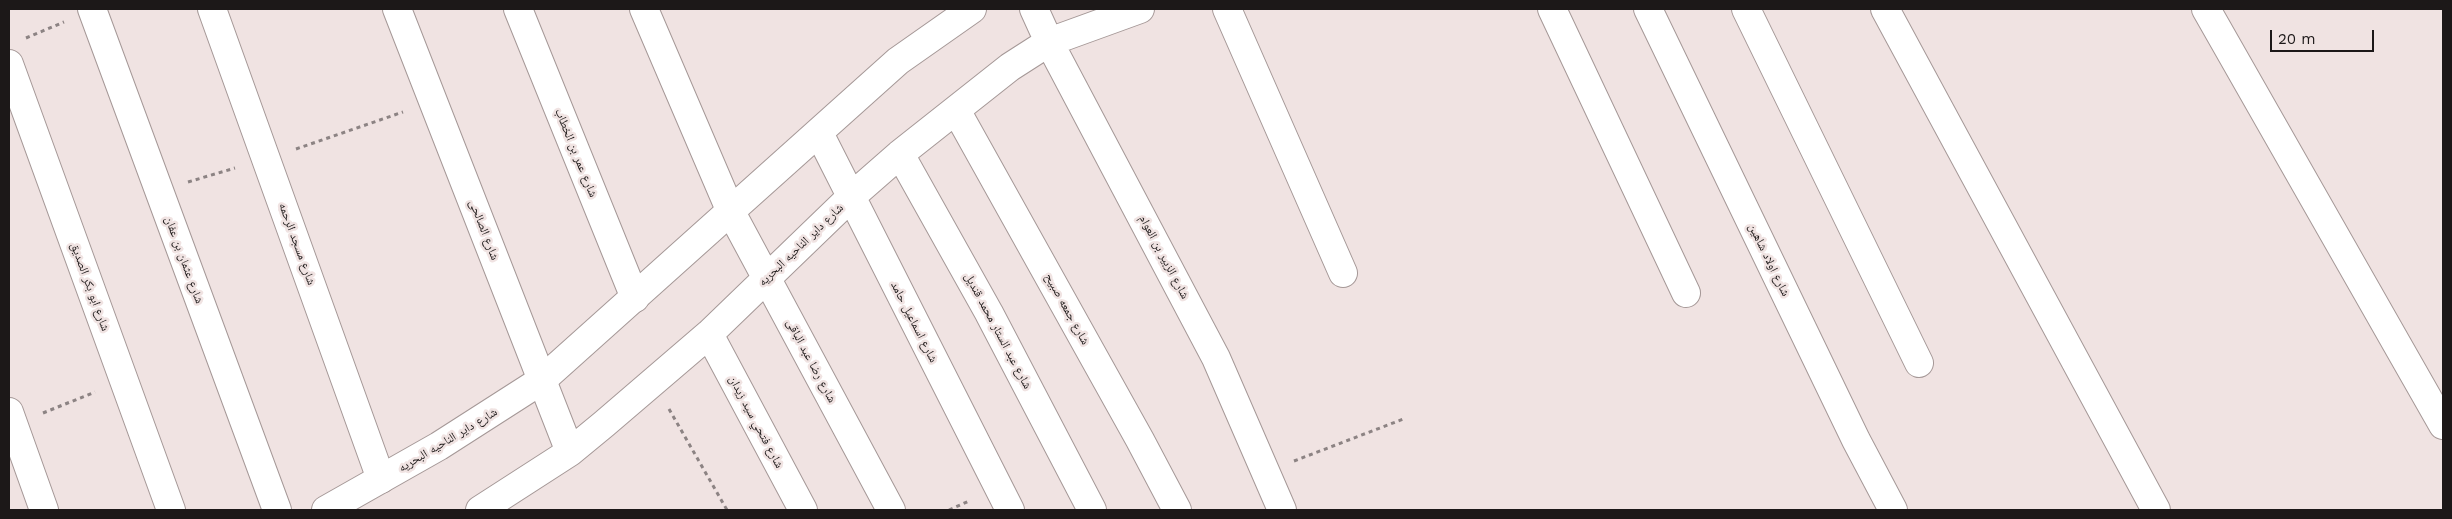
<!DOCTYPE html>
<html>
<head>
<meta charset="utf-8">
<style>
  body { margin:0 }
  #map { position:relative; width:2452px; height:519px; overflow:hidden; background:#f0e3e2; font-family:"Work Sans",sans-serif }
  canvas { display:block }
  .frame { position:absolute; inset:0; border:10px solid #1c1818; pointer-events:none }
  .scale { position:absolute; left:2270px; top:30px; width:104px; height:22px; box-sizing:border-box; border:2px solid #1c1818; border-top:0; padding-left:6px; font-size:15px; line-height:18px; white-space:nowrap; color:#1c1818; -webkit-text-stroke:4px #f0e3e2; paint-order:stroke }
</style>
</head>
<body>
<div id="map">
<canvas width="2452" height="519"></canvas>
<div class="frame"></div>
<div class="scale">20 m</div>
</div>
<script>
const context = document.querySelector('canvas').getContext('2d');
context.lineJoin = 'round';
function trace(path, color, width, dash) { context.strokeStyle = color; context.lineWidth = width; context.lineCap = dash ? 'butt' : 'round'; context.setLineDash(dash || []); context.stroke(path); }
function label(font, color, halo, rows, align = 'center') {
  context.font = font + ' "Work Sans","Noto Naskh Arabic",sans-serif'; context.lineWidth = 5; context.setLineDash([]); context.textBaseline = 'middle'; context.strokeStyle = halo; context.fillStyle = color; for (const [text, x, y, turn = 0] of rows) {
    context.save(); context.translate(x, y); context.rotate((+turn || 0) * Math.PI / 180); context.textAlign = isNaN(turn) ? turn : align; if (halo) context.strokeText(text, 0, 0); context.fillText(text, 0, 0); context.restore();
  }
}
const street = new Path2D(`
  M92 9 277 510
  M212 9 381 479
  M397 9 570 452
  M518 9 635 298
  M644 9 731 212 891 510
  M1034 9 1049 42 1216 358 1282 510
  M1227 9 1343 273
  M1552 9 1686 293
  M1648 9 1856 440 1893 510
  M1746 9 1919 363
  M1885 9 2156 510
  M2206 9 2443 425
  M9 64 171 510
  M956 110 1140 440 1177 510
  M819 133 1010 510
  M900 154 989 313 1092 510
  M709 334 803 510
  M9 412 44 510
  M480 510 570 452 604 424 709 334 852 196 900 154 1010 67 1049 42 1140 9`);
const secondary = new Path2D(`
  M326 510 439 446 542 380 898 61 972 9`);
trace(street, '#a59897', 30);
trace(secondary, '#a59897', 30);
trace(new Path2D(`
  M26 38 64 22
  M296 149 403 112
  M188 182 235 168
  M669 409 727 510
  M43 413 95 392
  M1294 461 1406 418
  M949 510 969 501`), '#8c8383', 3, [4, 4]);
trace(street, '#fff', 28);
trace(secondary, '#fff', 28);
label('12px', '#1c1818', '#f0e3e2', [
  ["شارع عمر بن الخطاب",576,153,68],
  ["شارع الصالحى",484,230,69],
  ["شارع مسجد الرحمه",297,244,70],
  ["شارع داير الناحيه البحريه",801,245,-44],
  ["شارع الزبير بن العوام",1164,257,62],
  ["شارع عثمان بن عفان",184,260,70],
  ["شارع اولاد شاهين",1769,260,64],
  ["شارع ابو بكر الصديق",90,287,70],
  ["شارع جمعه صبيح",1067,309,61],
  ["شارع اسماعيل حامد",914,322,63],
  ["شارع عبد الستار محمد قنديل",998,331,62],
  ["شارع رضا عبد الباقى",811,361,62],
  ["شارع فتحي سيد زيدان",756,422,62],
  ["شارع داير الناحيه البحريه",448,440,-31]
]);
</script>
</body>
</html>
